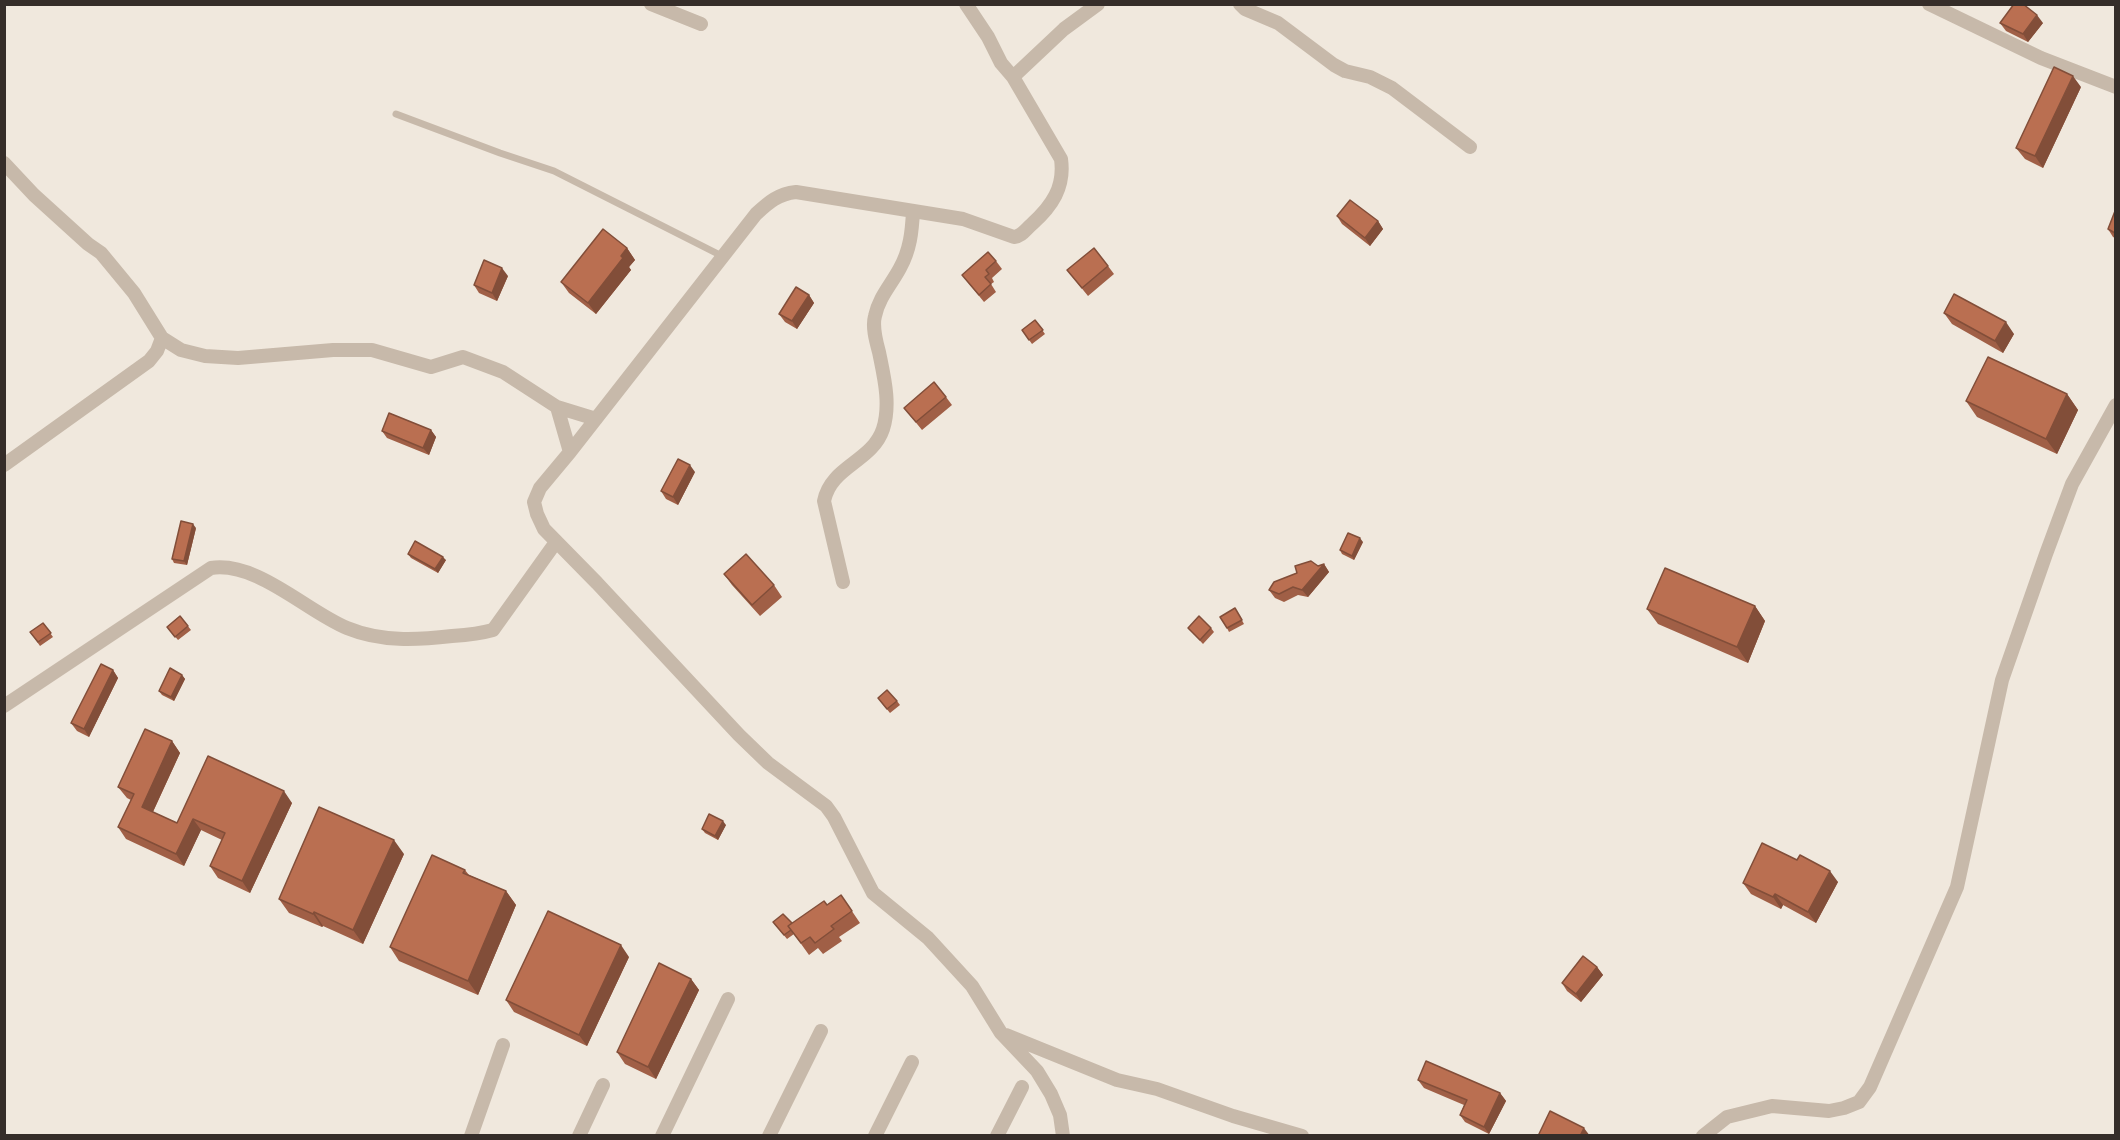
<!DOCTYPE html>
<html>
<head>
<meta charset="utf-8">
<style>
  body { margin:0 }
  #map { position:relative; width:2120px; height:1140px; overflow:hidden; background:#f0e8dd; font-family:"PT Sans",sans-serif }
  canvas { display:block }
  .frame { position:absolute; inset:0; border:6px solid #352d29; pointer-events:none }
</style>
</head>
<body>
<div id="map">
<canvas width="2120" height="1140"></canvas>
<div class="frame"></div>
</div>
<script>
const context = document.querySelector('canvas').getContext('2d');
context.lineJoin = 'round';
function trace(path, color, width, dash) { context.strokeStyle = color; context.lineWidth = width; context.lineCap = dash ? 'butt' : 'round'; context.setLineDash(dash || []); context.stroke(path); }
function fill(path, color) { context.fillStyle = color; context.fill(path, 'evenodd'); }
trace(new Path2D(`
  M396 114 500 153 554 171 722 256`), '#c7b9aa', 7);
trace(new Path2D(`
  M651 4 701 24
  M966 4 988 37 1001 63 1013 77 1061 159C1065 187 1052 206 1032 224 1025 230 1022 236 1014 237L963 219 796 192C778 194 769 202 756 214L570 452 540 488 534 502 537 514 544 529 597 583 739 735 768 763 826 806 834 817 873 893 928 938 972 986 1001 1033 1037 1071 1051 1094 1060 1115 1063 1136
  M1240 4 1245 9 1278 23 1334 65 1345 71 1370 77 1392 88 1470 147
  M1929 4 2041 58 2116 87
  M1013 77 1064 29 1098 4
  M4 163 34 195 88 244 101 253 134 293 162 338 181 350 205 356 238 358 333 350H372L431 367 463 357 503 372 557 407 596 419
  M557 407 570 452
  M4 465 149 361 157 351 162 338
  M843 582 824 501C831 466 872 462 883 429 891 404 884 377 879 352 876 341 872 327 875 316 879 297 891 285 900 268 910 250 912 232 913 211
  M4 706 211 568C257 561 306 611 347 628 381 642 417 640 452 636 466 635 479 634 493 630L556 542
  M1006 1035 1117 1080 1157 1089 1233 1116 1302 1136
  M471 1136 503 1045
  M579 1136 603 1085
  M662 1136 728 999
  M769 1136 821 1031
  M875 1136 912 1062
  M997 1136 1022 1087
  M1703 1136 1727 1117 1772 1106 1829 1111 1844 1108 1859 1102 1870 1087 1957 887 2002 680 2046 554 2072 484 2116 405`), '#c7b9aa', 14);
fill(new Path2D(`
  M2000 23H2043L2028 42 2006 31Z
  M2081 87 2043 168 2025 159 2016 148Z
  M2115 211V238L2113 237 2108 229Z
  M1337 216 1378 221 1383 229 1370 246 1342 224Z
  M627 248 635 260 629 267 631 270 596 314 569 293 561 282Z
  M996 261 1002 269 992 278 994 282 991 284 996 292 984 302 962 275Z
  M1108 266 1114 274 1088 296 1067 270Z
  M508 276 497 301 479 293 474 285Z
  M809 295 814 303 797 329 785 322 779 314Z
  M1944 313 2014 334 2003 353 1952 324Z
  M1035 320 1045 334 1032 344 1022 330Z
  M2067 394 2078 410 2057 454 1977 417 1966 401Z
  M946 397 952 405 922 430 904 408Z
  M431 430 436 437 429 455 387 438 382 431Z
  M695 472 678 505 666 499 661 491Z
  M196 528 187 565 174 563 172 559Z
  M1363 542 1354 560 1342 554 1340 550Z
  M408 554 446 560 438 573 411 558Z
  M1324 564 1329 572 1308 597 1298 595 1284 602 1275 598 1269 590Z
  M724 574 774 585 782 597 760 616 732 585Z
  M1755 606 1765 621 1748 663 1658 624 1647 609Z
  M1235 608 1244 624 1229 632 1227 628Z
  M180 616 191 630 178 640 167 627Z
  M43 623 53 637 40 646 30 632Z
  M1188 628H1211L1214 632 1203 644Z
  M113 670 118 678 89 737 77 731 71 723Z
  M182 675 185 679 174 701 162 695 159 691Z
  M897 701 900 705 890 713 881 702Z
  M172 741 180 753 153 812 177 823 208 756 292 803 250 893 218 878 210 866 222 840 201 830 184 866 126 839 118 827 131 800 127 798 118 787Z
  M726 825 718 840 705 833 702 829Z
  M404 854 363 944 323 926 322 927 289 913 279 899Z
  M1797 860 1838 882 1816 923 1783 905 1781 909 1751 894 1743 883Z
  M465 870 469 875 506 891 516 905 478 995 399 961 390 947Z
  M841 895 860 923 839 937 842 941 823 954 818 948 809 955 794 934 787 939 773 922 792 923 827 905Z
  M629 957 587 1046 514 1012 506 1000Z
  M1597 967 1603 975 1581 1002 1567 991 1562 983Z
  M691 979 699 990 656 1079 625 1064 617 1052Z
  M1418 1080 1500 1093 1506 1101 1489 1134 1465 1122 1460 1115 1464 1105 1424 1088Z`), '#a05f46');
fill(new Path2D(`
  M2037 15 2043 23 2028 42 2023 34Z
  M2073 76 2081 87 2043 168 2035 156Z
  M1378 221 1383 229 1370 246 1365 238Z
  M627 248 635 260 629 267 631 270 596 314 588 303Z
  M502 268 508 276 497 301 492 293Z
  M809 295 814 303 797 329 792 321Z
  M2006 322 2014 334 2003 353 1995 341Z
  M2067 394 2078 410 2057 454 2046 439Z
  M431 430 436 437 429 455 423 448Z
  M690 465 695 472 678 505 673 497Z
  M193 524 196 528 187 565 184 561Z
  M1360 538 1363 542 1354 560 1352 556Z
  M443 557 446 560 438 573 435 569Z
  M1324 564 1329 572 1308 597 1302 590Z
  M1755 606 1765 621 1748 663 1737 647Z
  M113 670 118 678 89 737 84 729Z
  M182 675 185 679 174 701 171 697Z
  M172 741 180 753 150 818 142 807Z
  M284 791 292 803 250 893 242 881Z
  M193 819 201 830 184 866 176 854Z
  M723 821 726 825 718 840 715 836Z
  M394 840 404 854 363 944 353 930Z
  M1830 871 1838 882 1816 923 1808 912Z
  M506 891 516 905 478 995 468 981Z
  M1775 894 1783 905 1781 909 1773 897Z
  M314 912 323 926 322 927 313 914Z
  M621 945 629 957 587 1046 579 1035Z
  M1597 967 1603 975 1581 1002 1576 994Z
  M691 979 699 990 656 1079 648 1067Z
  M1500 1093 1506 1101 1489 1134 1484 1127Z
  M1584 1128 1590 1136H1580Z`), '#824e39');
const building = new Path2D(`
  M2014 4H2023L2037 15 2023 34 2000 23Z
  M2054 67 2073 76 2035 156 2016 148Z
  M1350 200 1378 221 1365 238 1337 216Z
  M2115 211V233L2108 229Z
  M603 229 627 248 621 256 623 258 588 303 561 282Z
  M1094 248 1108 266 1082 288 1067 270Z
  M988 252 996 261 986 270 989 274 985 277 991 284 979 295 962 275Z
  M484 260 502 268 492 293 474 285Z
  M796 287 809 295 792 321 779 314Z
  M1954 294 2006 322 1995 341 1944 313Z
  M1035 320 1043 330 1029 340 1022 330Z
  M1988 357 2067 394 2046 439 1966 401Z
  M934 382 946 397 916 422 904 408Z
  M389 413 431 430 423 448 382 431Z
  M678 459 690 465 673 497 661 491Z
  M181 521 193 524 184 561 172 559Z
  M1348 533 1360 538 1352 556 1340 550Z
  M415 541 443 557 435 569 408 554Z
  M746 554 774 585 752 605 724 574Z
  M1311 561 1318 566 1324 564 1302 590 1293 587 1279 594 1269 590 1274 582 1297 573 1295 566Z
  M1665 568 1755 606 1737 647 1647 609Z
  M1235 608 1242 620 1227 628 1220 617Z
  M180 616 188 626 175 637 167 627Z
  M1199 616 1211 628 1200 640 1188 628Z
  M43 623 51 633 38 642 30 632Z
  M101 664 113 670 84 729 71 723Z
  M170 668 182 675 171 697 159 691Z
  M887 690 897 701 887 709 878 698Z
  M145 729 172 741 142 807 177 823 208 756 284 791 242 881 210 866 225 833 193 819 176 854 118 827 134 794 118 787Z
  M319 807 394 840 353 930 314 912 313 914 279 899Z
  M709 814 723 821 715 836 702 829Z
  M1762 843 1797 860 1800 855 1830 871 1808 912 1775 894 1773 897 1743 883Z
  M432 855 465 870 463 873 506 891 468 981 390 947Z
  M841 895 852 911 831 926 834 929 815 943 810 937 801 943 788 926 824 901 827 905Z
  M548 911 621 945 579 1035 506 1000Z
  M783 914 792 923 788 926 791 930 784 935 773 922Z
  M1583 956 1597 967 1576 994 1562 983Z
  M659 963 691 979 648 1067 617 1052Z
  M1426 1061 1500 1093 1484 1127 1460 1115 1467 1100 1418 1080Z
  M1550 1111 1584 1128 1580 1136H1538Z`);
fill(building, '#ba6f51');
trace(building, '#824e39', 1.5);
</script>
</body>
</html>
